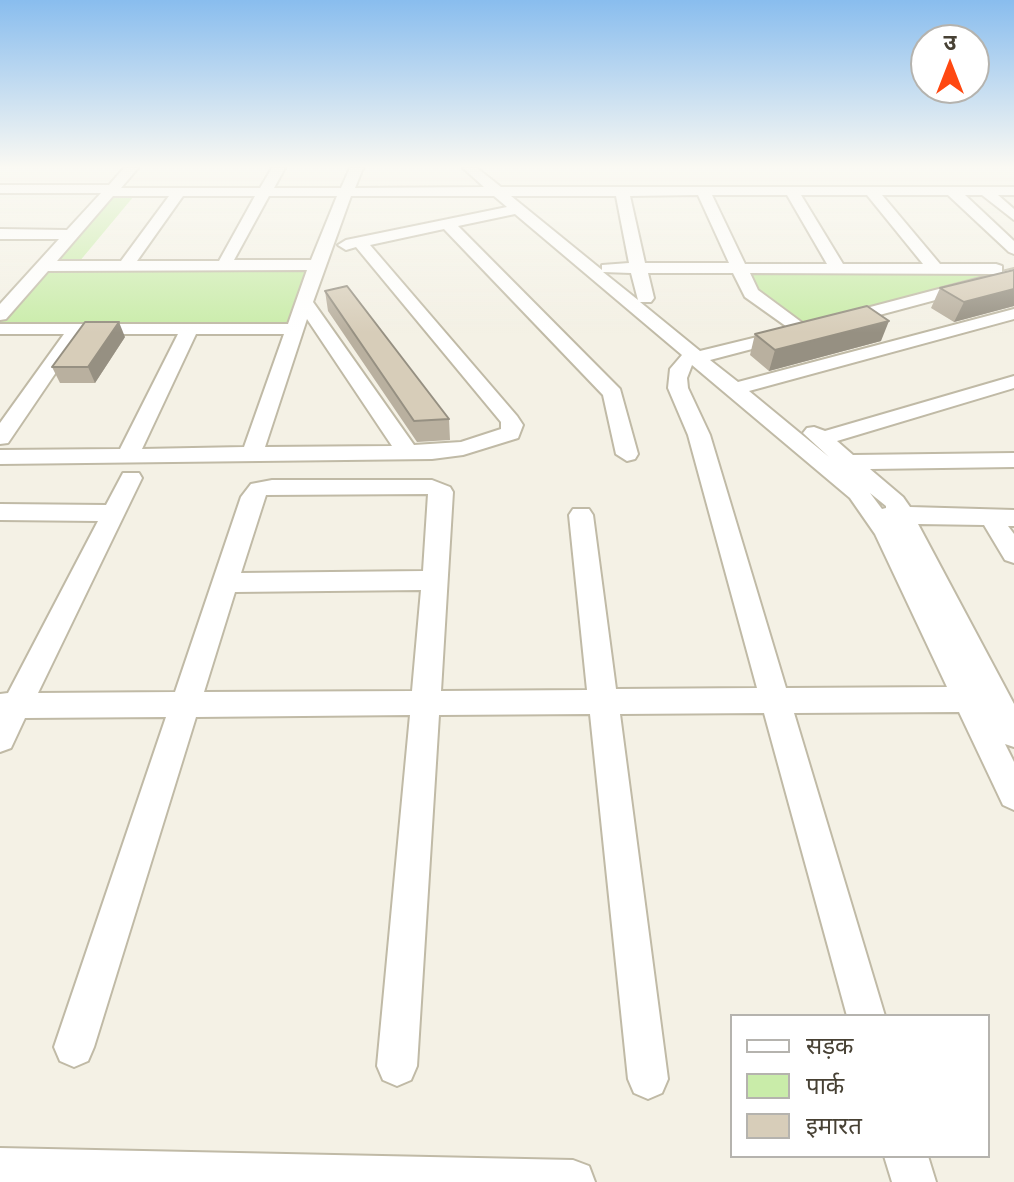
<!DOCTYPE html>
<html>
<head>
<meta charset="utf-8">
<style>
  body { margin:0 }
  #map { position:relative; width:1014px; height:1182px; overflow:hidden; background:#f4f1e5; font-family:Jost,"Noto Sans Devanagari",sans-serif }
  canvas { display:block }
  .legend { position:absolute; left:730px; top:1014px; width:260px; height:144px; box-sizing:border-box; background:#fff; border:2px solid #b5b3ae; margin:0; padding:10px 14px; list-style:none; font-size:24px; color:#474134 }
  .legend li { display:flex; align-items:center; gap:16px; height:40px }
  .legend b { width:40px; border:2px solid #b5b3ae }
  .north { position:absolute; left:910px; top:24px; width:80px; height:80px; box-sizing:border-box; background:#fff; border:2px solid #b5b3ae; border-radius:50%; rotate:0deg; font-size:22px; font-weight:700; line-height:32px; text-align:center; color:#474134 }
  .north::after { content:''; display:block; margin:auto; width:28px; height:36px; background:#ff4811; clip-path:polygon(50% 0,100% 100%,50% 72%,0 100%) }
</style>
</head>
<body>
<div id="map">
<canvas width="1014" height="1182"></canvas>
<ul class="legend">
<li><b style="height:10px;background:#fff"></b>सड़क</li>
<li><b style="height:22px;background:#c9eca9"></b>पार्क</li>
<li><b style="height:22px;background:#d7cdb9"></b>इमारत</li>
</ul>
<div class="north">उ</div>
</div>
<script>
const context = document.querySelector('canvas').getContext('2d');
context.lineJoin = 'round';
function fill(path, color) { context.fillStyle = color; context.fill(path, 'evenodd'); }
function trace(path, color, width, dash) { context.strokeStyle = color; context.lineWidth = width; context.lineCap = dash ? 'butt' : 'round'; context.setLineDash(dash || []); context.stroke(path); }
fill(new Path2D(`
  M113 196H134L79 262H54Z
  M310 267 290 326H0V320L46 268Z
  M1014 270 803 328 754 292 745 272Z`), '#c9eca9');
const minor = new Path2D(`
  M124 168H138L121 188H260L272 168H285L274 188H341L350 168H363L355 188 484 187 463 168H477L501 187H1014V195H998L1014 209V220L982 195H965L1014 241V254L1009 252 948 195H882L940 264H996L1002 266V272L1014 269V279L842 325 833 320 836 316 996 274 750 273 758 290 812 330 809 334H797L794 338 710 360 738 382 1014 309V319L749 391 829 457 803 433 807 428 814 427 825 431 1014 376V388L837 441 853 455 1014 453V467L870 469 903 497 910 507 1014 510V526H1008L1014 534V563L1005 560 984 525 918 524 1014 704V747L1005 744 1014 762V810L1003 805 959 712 794 713 885 1016H847L764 713 620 714 668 1079 662 1093 648 1099 634 1093 628 1079 590 714 439 715 417 1066 411 1080 397 1086 383 1080 377 1066 410 715 196 717 94 1047 88 1061 74 1067 60 1061 54 1047 166 717 25 718 11 748 0 752V694L8 693 98 521 0 520V504L106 505 123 473H139L142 478 38 693 175 692 241 497 251 484 272 480H432L450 487 453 492 441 691 587 690 569 515 573 509H589L593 515 616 689 757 688 688 435 668 388 670 369 682 355 515 214 458 226 620 389 638 454 635 459 627 461 616 454 603 395 444 229 370 245 517 416 523 425 518 438 463 455 432 459 0 464V450L120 449 178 334H82L8 443 0 444V423L64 334H0V324H288L307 270 48 271 6 319 0 320V304L59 239H0V229L67 230 101 193H0V185H109ZM698 195 729 263H645L630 196ZM712 195H787L827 264H745ZM801 195H867L923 264H843ZM113 196H169L121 261H57ZM183 196H255L219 261H137ZM269 196H337L311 260H234ZM351 196H494L507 207 346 240 338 245 346 250 356 247 501 422V429L461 442 414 445 313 302ZM511 196H616L629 263 602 265V270ZM603 272 631 273 638 300ZM648 273H733L745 297 790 329 700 351 640 302H651L654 298ZM307 319 392 446 265 447ZM196 334H284L244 447 142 449ZM692 365 850 498 875 534 947 687 786 688 710 435 688 388 687 378ZM870 493 886 506V508L882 509ZM428 494 423 571 241 573 266 495ZM421 590 412 691 204 692 235 592Z
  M0 1148 573 1160 589 1166 595 1182H0Z
  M884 1156H928L936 1182H892Z`);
trace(minor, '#c0baa6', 4);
fill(minor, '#fff');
fill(new Path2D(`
  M940 288 1014 306 954 322 931 308Z
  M325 291 449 419 450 440 417 442 328 311Z
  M755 334 881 341 769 371 750 355Z
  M125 337 95 383H60L52 367Z`), '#b9b09f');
fill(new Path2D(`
  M1014 289V306L954 322 964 302Z
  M889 321 881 341 769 371 775 350Z
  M119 322 125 337 95 383 88 367Z`), '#969082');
const building = new Path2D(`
  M1014 270V289L964 302 940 288Z
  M347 286 449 419 414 421 325 291Z
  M867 306 889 321 775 350 755 334Z
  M85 322H119L88 367H52Z`);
fill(building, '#d7cdb9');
trace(building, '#969082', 2);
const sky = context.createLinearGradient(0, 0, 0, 333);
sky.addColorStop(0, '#89bdee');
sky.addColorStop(0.5, '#faf9f3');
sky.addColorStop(1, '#faf9f300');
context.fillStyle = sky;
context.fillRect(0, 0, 1014, 333);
</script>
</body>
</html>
